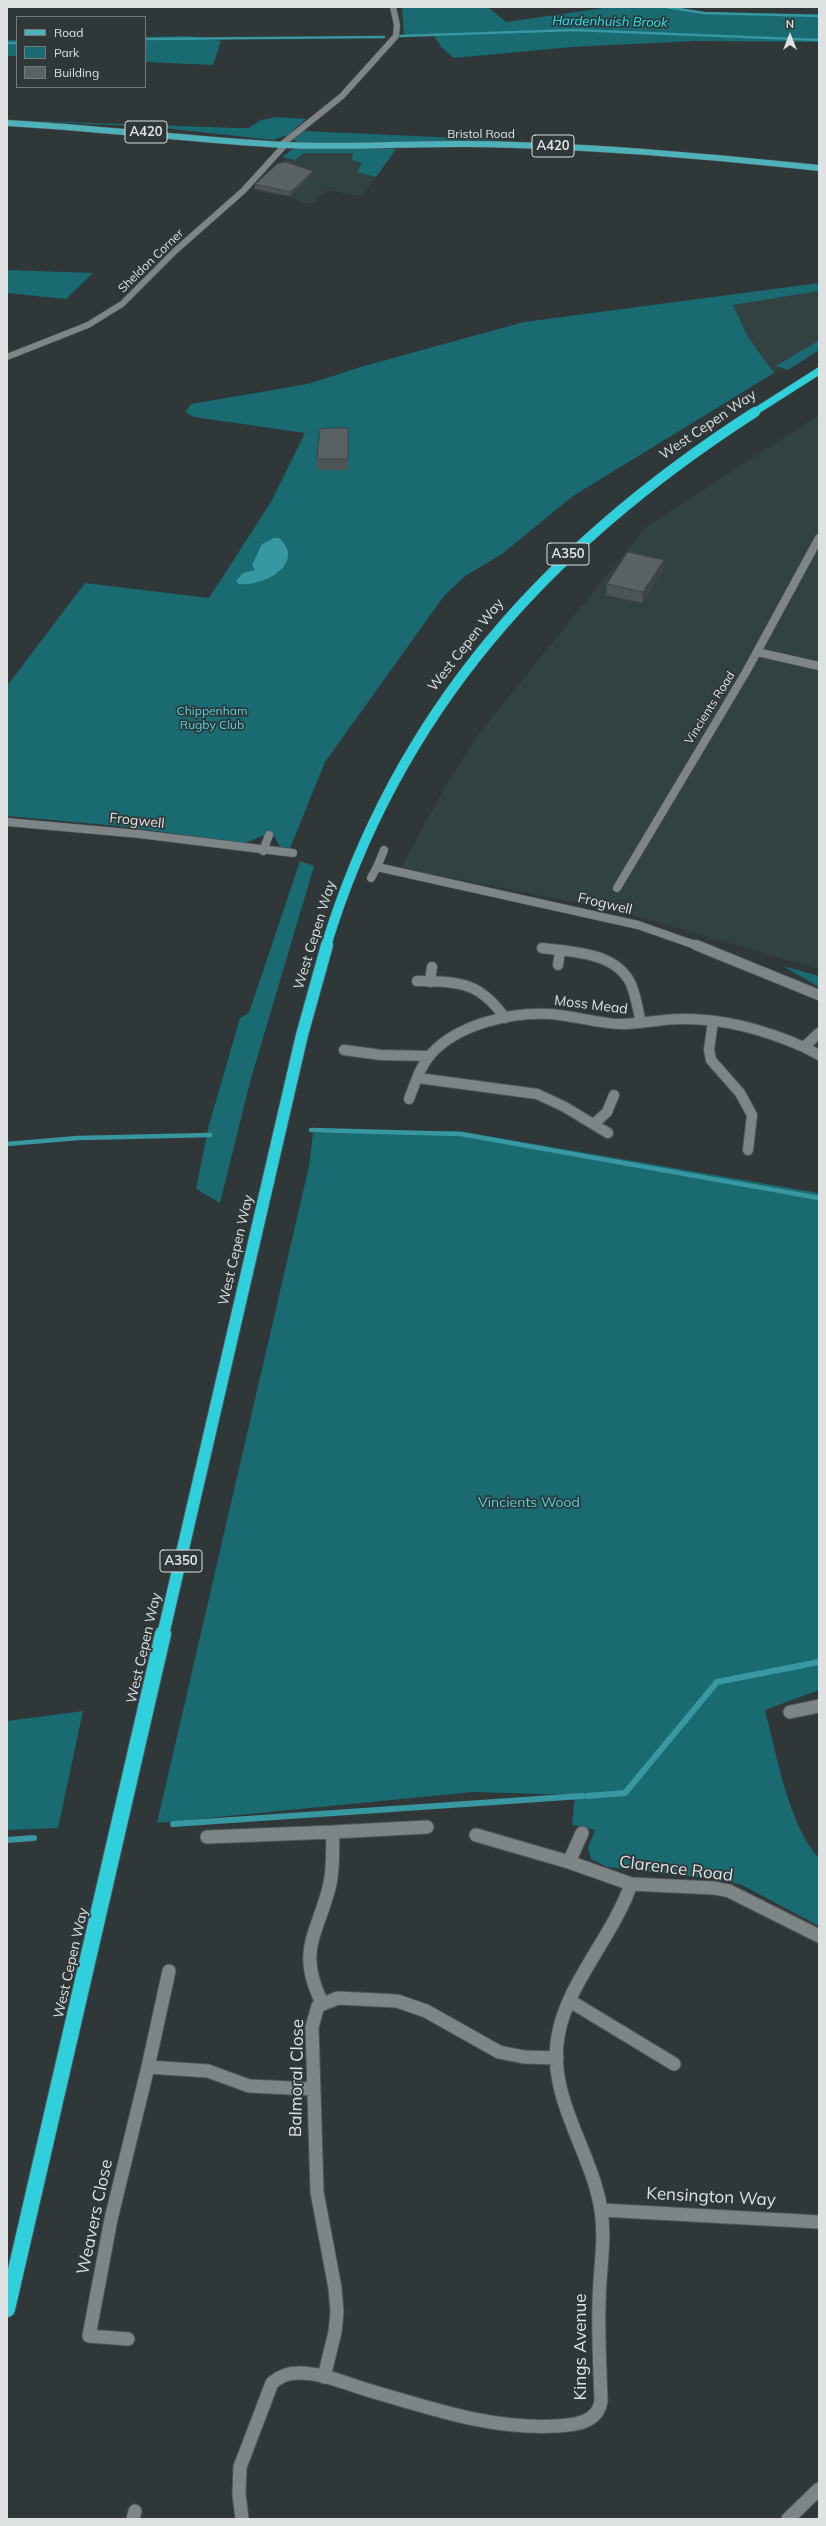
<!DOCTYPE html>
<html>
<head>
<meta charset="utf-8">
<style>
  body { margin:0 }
  #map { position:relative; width:826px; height:2526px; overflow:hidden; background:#2f3738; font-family:Mulish,sans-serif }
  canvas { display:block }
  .frame { position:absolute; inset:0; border:8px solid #dee2e3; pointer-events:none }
  .legend { position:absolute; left:16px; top:16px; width:130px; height:72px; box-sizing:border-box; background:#2f3738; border:1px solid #757b7c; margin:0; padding:5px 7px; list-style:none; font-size:12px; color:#dee2e3 }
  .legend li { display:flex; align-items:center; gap:8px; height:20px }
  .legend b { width:20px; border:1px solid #757b7c }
  .north { position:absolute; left:770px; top:16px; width:40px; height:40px; -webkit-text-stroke:3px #2f3738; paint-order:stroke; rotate:0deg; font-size:11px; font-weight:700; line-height:16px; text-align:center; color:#dee2e3 }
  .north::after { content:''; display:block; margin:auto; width:14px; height:18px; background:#dee2e3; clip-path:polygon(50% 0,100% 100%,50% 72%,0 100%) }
</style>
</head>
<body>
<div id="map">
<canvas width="826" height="2526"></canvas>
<div class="frame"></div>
<ul class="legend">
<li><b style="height:5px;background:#4fb1ba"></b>Road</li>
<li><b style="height:11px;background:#196a71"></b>Park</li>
<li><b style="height:11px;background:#5a6263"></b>Building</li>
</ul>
<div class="north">N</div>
</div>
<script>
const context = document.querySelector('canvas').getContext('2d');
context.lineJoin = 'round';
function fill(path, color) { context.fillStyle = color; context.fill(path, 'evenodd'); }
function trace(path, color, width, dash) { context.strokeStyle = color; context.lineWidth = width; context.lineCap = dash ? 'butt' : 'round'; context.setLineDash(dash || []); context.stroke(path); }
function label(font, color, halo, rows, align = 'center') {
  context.font = font + ' Mulish,sans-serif'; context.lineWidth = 3.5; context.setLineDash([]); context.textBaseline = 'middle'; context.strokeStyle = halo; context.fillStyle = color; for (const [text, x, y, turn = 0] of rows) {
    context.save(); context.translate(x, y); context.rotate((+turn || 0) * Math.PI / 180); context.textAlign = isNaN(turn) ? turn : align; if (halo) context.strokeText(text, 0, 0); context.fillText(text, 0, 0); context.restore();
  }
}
fill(new Path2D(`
  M395 151 362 196 326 190 312 204 300 202 302 200 252 190 292 152Z
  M819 291V340L777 366 782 368 774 373 748 337 733 305Z
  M819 415V969L620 911 401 868 444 789 478 735 646 527Z`), '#324243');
fill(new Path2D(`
  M402 7H488L506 22 611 7H672L708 13 819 14V42L694 41 572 47 454 58 442 48 434 36 404 35Z
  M189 36 221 41 213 65 145 62V37Z
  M7 40H17V56H7Z
  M277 117 306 119 288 135 273 140 154 127 7 120 237 128H249L261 120Z
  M303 131 504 140 326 144 297 142 292 139Z
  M293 149H396L376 177 357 172 362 163 352 160 353 153H304L295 160 282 157Z
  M7 270 93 273 66 299 7 293Z
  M819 283V291L733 305 748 337 774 373 573 496 502 554 465 576 444 596 325 762 290 848 280 847 275 837 262 836 245 843 118 826 7 816V686L85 583 209 598 271 502 305 433 194 417 185 412 191 404 308 384 364 366 524 322Z
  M819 340V350L788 370 776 366Z
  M300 861 314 866 250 1082 220 1203 196 1189 209 1125 240 1018 249 1013Z
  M783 966 819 976V987Z
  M459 1131 819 1193V1690L765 1710C776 1752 789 1827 819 1858V1926L740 1884 714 1879 607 1867 591 1859 588 1848 595 1830 572 1825 575 1795 473 1792 157 1823 309 1166 313 1133Z
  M83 1711 58 1828 7 1830V1721Z`), '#196a71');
fill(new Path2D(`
  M274 538H279C307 564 263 587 239 584L236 581 243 573 255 570 252 565 262 544Z`), '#3798a1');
trace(new Path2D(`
  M666 7 704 13 819 16
  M400 36 575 30 819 40
  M145 39 384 37
  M7 43H17`), '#3798a1', 2.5);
trace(new Path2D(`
  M311 1130 461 1134 819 1198
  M7 1144 78 1138 210 1135`), '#3798a1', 4.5);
trace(new Path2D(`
  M587 1796 625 1793 717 1682 819 1662
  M173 1824 582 1796
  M7 1840 34 1838`), '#3798a1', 6);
const streetFar3 = new Path2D(`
  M281 145 342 96 396 36 397 25 393 7`);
const streetFar2 = new Path2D(`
  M757 652 819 666
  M7 822 139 834 293 853
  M384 850 377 867 638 925 698 946
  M263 851 269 835
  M371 878 377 867
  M617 888 746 672 819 538`);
const streetFar1 = new Path2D(`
  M696 945 819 995
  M542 948C572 952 616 952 631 984 636 996 638 1010 641 1023
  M558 965 560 951
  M417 981C459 982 479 981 505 1018
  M430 982 432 967
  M713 1021 709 1050 711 1060 740 1093 752 1115 748 1150
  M819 1033 804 1047 819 1055
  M344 1050 381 1055 430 1056
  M418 1078 537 1094 563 1106 608 1133
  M409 1099C415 1084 420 1066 432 1053 459 1024 511 1012 549 1014 573 1015 597 1024 621 1024 641 1024 661 1019 681 1019 724 1018 765 1030 804 1047
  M594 1124 607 1112 614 1095`);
const street = new Path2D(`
  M790 1712 819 1706
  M333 1832 427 1827
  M476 1835 569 1862 582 1833
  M207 1837 333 1832C332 1850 334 1870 329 1888 316 1937 297 1951 322 2003
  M569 1862 631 1884 714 1888 729 1891 819 1936
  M169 1971 148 2067 208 2071 249 2086 313 2089
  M570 2001 674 2064
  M601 2210 819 2222
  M128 2339 89 2336 111 2219 148 2067
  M324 2377 335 2332 337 2312 335 2288 317 2192 312 2027 318 2006 338 1998 397 2001 426 2011 499 2052 524 2057 557 2058
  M133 2519 135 2511
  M242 2519 239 2494 240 2467 272 2383C279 2377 287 2373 297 2373 321 2372 347 2384 371 2391 433 2409 493 2430 558 2426 576 2425 598 2422 601 2401 600 2369 598 2336 599 2304 599 2273 606 2241 601 2210 592 2151 547 2098 558 2036 567 1983 613 1937 631 1884
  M788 2519 819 2489`);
const secondary = new Path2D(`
  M7 357 88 325 122 304 175 251 243 191 285 145`);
const primary = new Path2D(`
  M7 123C100 128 192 140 284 145 345 148 407 143 468 144 585 145 703 156 819 168`);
const highwayFar3 = new Path2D(`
  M753 413 819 371`);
const highwayFar2 = new Path2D(`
  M326 946C398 709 550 544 755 412`);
const highwayFar1 = new Path2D(`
  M163 1635 302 1035 327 945`);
const highway = new Path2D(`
  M7 2309 163 1634`);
trace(streetFar3, '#4f5556', 7);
trace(streetFar2, '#4f5556', 9);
trace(streetFar1, '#4f5556', 12);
trace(street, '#4f5556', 15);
trace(secondary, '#4f5556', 7);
trace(primary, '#4f5556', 7);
trace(highwayFar3, '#4f5556', 8);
trace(highwayFar2, '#4f5556', 11);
trace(highwayFar1, '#4f5556', 14);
trace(highway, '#4f5556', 18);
trace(streetFar3, '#7d8586', 6);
trace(streetFar2, '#7d8586', 8);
trace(streetFar1, '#7d8586', 10);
trace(street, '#7d8586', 13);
trace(secondary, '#7d8586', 6);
trace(primary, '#4fb1ba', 6);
trace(highwayFar3, '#30cfdc', 7);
trace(highwayFar2, '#30cfdc', 10);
trace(highwayFar1, '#30cfdc', 12);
trace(highway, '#30cfdc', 16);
fill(new Path2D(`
  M313 175 291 196 255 189V184Z
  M349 439 348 470H317V459Z
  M663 571 642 603 606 595 607 584Z`), '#4d5455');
fill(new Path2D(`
  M313 171V175L291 196V192Z
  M664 560 663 571 642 603 643 592Z`), '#3f4545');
const building = new Path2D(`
  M286 162 313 171 291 192 255 184 277 164Z
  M348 428V459H317L320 429Z
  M628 552 664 560 643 592 607 584Z`);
fill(building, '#5a6263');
trace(building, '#3f4545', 1);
label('12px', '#dee2e3', '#2f3738', [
  ["Bristol Road",481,134],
  ["Sheldon Corner",151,261,-44],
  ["Vincients Road",710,708,-58]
]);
label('12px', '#51d3df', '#2f3738', [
  ["Chippenham",212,711],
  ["Rugby Club",212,725]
]);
label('italic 13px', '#22e9f9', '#2f3738', [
  ["Hardenhuish Brook",610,22,1]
]);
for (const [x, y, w] of [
  [146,132,42],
  [553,146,42],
  [568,554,42],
  [181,1561,42]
]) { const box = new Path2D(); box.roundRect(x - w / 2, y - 11, w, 22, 3); context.fillStyle = '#2f3738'; context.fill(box); trace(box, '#dee2e3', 1); }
label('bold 13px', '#dee2e3', null, [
  ["A420",146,132],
  ["A420",553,146],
  ["A350",568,554],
  ["A350",181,1561]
]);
label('14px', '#dee2e3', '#2f3738', [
  ["West Cepen Way",708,425,-34],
  ["West Cepen Way",466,645,-52],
  ["Frogwell",137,821,6],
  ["Frogwell",605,904,13],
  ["West Cepen Way",315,935,-73],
  ["Moss Mead",591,1005,7],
  ["West Cepen Way",236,1250,-77],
  ["West Cepen Way",144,1648,-77],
  ["West Cepen Way",71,1963,-77]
]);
label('14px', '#51d3df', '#2f3738', [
  ["Vincients Wood",529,1503]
]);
label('17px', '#dee2e3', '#2f3738', [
  ["Clarence Road",676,1869,7],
  ["Balmoral Close",297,2078,-89],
  ["Kensington Way",711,2197,3],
  ["Weavers Close",95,2217,-78],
  ["Kings Avenue",581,2347,-90]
]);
</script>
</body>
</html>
